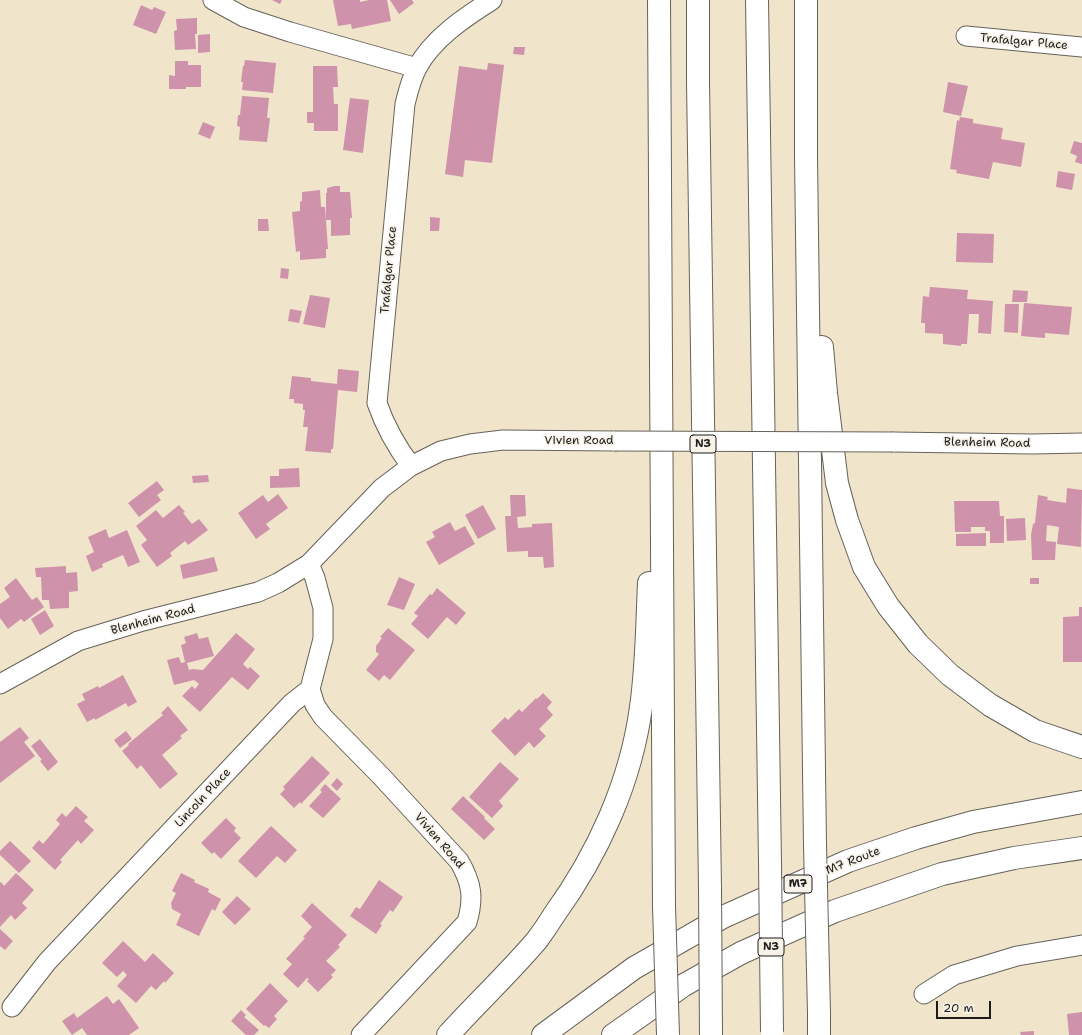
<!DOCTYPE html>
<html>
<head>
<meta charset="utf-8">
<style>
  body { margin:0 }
  #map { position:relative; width:1082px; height:1035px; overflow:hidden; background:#f0e5cb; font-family:"Shantell Sans",sans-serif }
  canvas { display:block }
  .scale { position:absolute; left:936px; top:1001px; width:55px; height:18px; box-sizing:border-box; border:2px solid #1c1c1c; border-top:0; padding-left:5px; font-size:12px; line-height:14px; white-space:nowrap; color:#1c1c1c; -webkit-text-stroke:3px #f7f3e8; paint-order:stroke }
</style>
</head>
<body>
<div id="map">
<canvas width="1082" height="1035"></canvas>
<div class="scale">20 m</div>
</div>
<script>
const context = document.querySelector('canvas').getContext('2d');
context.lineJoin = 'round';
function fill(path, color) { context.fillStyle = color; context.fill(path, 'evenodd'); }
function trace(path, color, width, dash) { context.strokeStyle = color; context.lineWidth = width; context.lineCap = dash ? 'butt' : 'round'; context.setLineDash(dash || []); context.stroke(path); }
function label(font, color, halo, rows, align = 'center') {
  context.font = font + ' "Shantell Sans",sans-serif'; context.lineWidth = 3.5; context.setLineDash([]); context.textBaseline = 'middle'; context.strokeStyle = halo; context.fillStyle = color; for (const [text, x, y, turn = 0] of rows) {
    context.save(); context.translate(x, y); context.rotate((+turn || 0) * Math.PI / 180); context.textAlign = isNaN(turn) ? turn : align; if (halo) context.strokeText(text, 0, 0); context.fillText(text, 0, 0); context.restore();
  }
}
fill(new Path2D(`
  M272 0H282L280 4Z
  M333 0H360V2L369 0H387L391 21 352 29 351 24 338 26Z
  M390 0H412L414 3 399 14Z
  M141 5 152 10 154 7 166 12 156 34 133 25Z
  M197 18V34H195L196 49 175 50 174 31 177 30 176 19Z
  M210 34V52L198 53V35Z
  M514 47H525L524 55 513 54Z
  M245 60 276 63 273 93 242 90 243 82H241L243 66H244Z
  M175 61H188V65H201V87H186V89H169V75L175 76Z
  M488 63 504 65 492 163 465 160 463 177 445 174 459 66 487 70Z
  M313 66H337L338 87H333L334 104H338V131H314V123H307V112H313Z
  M948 82 968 86 961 116 943 112Z
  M242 96 269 98 267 118H270L267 142 239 140 240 127 237 126 238 115H240Z
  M350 98 369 100 363 153 343 150Z
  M960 117 973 119V123L1003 128 1001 139 1025 143 1021 167 993 162 989 179 956 173 957 170 950 169 957 120 959 121Z
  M203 122 215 127 210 139 198 134Z
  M1074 141 1082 143V164L1075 162 1077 156 1070 153Z
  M1058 171 1075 174 1072 190 1056 187Z
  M335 186H340V192H350L352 218H350V235L331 236V220H326V193H327V188Z
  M320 190 321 207H325L328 249H326V258L300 260V251L296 252 292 212 300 211V202L302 201V192Z
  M430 217 440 218 439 231H430Z
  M258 219H268L269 231H258Z
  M957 233 994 234 993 263 956 262Z
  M281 268 289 269 288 279 280 278Z
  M930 287 968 290 967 299 993 301 991 334 978 333 979 314H969L967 344H961V346L943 344V334L925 333V323H921L923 296 929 297Z
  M1013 290 1028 291 1027 302H1012Z
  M310 295 330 298 325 328 303 324Z
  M1024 303 1072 307 1069 335 1045 333V338L1021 336Z
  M1005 304H1019L1018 333 1004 332Z
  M290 309 302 311 299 323 288 321Z
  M338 369 359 371 357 392 338 390 333 449H331V453L305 451 308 427H303L305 410H303V404L294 403V399H289L292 376 311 378V381L337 384Z
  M299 468 300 487 270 488V476H279V469Z
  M208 475 209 482 193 483 192 476Z
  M157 481 164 490 157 495 161 500 139 517 128 503Z
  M1067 488 1082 490 1081 547 1057 544 1059 527 1047 525 1046 541 1056 542 1055 560H1032L1031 535 1033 524 1035 523 1038 495 1048 497 1047 500 1066 503Z
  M278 494 288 508 266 524 270 529 256 539 238 513 263 495 268 502Z
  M510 495H525L526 516 517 517 518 528 532 527V524L552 523 554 567 544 568 543 557H528V551L507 552 505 516H511Z
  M954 501H999L1000 516H1004V543H990V531H985V527H971V532H955Z
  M179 505 185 512 183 513 192 524 199 519 208 530 188 545 185 541 170 553 172 556 157 567 141 545 147 540 136 526 156 510 163 518Z
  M483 505 496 529 478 539 465 515Z
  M1025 518 1026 540 1007 541 1006 519Z
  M450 522 455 531 465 526 475 544 439 565 426 542 435 537 432 532Z
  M106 529 109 538 127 530 140 562 128 567 123 555 102 564 103 567 92 572 86 556 94 552 88 537Z
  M986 533V546H956V534Z
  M214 557 218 571 183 579 180 565Z
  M66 566V573L77 572 78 591 69 592V608L50 609 49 600H42L41 577H36L35 568Z
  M399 577 415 584 404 610 387 605Z
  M16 578 32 600 37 597 44 607 24 622 21 619 8 629 0 618V604L10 597 4 588Z
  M1030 578H1039V584H1030Z
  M437 588 466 613 456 625 447 617 428 639 411 624 418 616 414 613 430 594 432 595Z
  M1079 607H1082V662H1063V617L1079 616Z
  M45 610 54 626 40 635 31 619Z
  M388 628 415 650 390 680 384 675 379 681 366 670 379 654 376 652V646L382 638 380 637Z
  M197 633 199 639 208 637 214 656 187 663 189 670 192 669 203 670 236 633 255 649 243 664 248 669 250 667 260 676 248 690 232 677 200 712 182 696 192 686 195 689 199 684 194 680 174 685 167 660 179 657 181 663 185 662 181 645 186 643 184 637Z
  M123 675 137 702 128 707 126 703 95 720V718L87 722 77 704 85 700 82 694 98 686 99 688Z
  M543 693 552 702 547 708 553 715 539 729 546 736 534 748 529 742 515 756 491 731 505 717 508 720 519 709 522 712 536 698 537 699Z
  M168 706 188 730 180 736 182 738 162 755 178 774 160 789 141 765 137 769 122 751 129 745 128 744 163 715 161 713Z
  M20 727 29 738 24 742 35 756 0 783V742Z
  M126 731 132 739 120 748 114 740Z
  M40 739 58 762 48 771 40 761 42 760 31 746Z
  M312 756 330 773 301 804 300 802 294 808 280 794 285 789 283 787Z
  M500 762 519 779 499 801 503 806 492 818 469 797Z
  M337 778 343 784 337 791 331 785Z
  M325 784 341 799 323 818 309 806 322 792 320 790Z
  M463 796 485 817 484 818 495 829 484 840 451 809Z
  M76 806 88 817 84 821 94 830 81 844 78 840 60 860 62 862 55 870 32 848 39 840 43 844 60 824 56 820 62 813 66 817Z
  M226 818 236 828 234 831 241 838 221 859 214 852 212 854 201 843Z
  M271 826 297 850 285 863 277 856 256 878 238 861Z
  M10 841 31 861 19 873 0 855V851Z
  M16 873 34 890 22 903 27 908 15 920 11 915 0 927V883L1 882 4 886Z
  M181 873 195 880 194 882 209 889 208 892 221 899 215 911 212 909 199 936 176 925 181 914 172 909 171 903 176 893 172 891Z
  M379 880 403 897 393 912 390 910 380 924 382 925 376 934 350 916 356 907 360 909Z
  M237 896 251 909 235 925 222 912Z
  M312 903 347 935 338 945 340 947 326 961 336 970 331 975 333 977 318 992 307 981 309 979 307 978 298 988 283 974 292 964 286 959 305 938 303 937 312 927 301 916Z
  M0 929 13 941 5 950 0 946Z
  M123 941 145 962 153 953 174 973 165 983 164 981 156 990 151 986 136 1003 117 986 127 975 123 971 117 977 102 963Z
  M270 983 288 1001 274 1016 277 1019 269 1028 265 1025 264 1026 246 1009Z
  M107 996 113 1004 119 999 139 1028 129 1035H87L82 1028 72 1035 62 1021 74 1013 77 1018Z
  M241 1010 246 1015 244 1017 259 1030 254 1035H246L231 1021Z
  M1082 1012V1035H1069L1067 1014Z
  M1034 1031V1035H1021L1020 1032Z`), '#cf92ab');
const minor = new Path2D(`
  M213 0 244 17 290 32 417 68
  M966 36 1082 47
  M893 442 1033 444 1082 443
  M411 466C396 446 385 426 377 403L405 104C408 92 411 79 417 68 432 39 465 17 492 0
  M0 684 78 641 143 621 258 592 278 583 309 564 382 488 411 466 441 451 470 444 503 440 615 441
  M310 689 315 705 323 717 381 776 459 861C472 883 474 898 467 922L361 1035
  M924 994 954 975 1017 956 1082 945
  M12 1007 47 962 292 703 310 689 323 639V608L315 578 309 564`);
const highway = new Path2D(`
  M659 0 664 906
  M698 0V82L710 888
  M757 0 770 862
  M806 0V156L815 845
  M822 347 826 393 837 483 847 520 864 567 888 606 918 644 950 675 990 705 1035 731 1082 747
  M819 1013V1035
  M448 1035C477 1003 509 973 537 940 543 932 549 923 554 915 598 854 631 782 641 707 647 666 647 624 649 583
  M543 1035 634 968 723 917 848 861 916 838 973 822 1082 802
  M613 1035 684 985 741 953 835 911 942 874 1014 858 1082 848`);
trace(minor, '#666259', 21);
trace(highway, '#666259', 24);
trace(minor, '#fff', 19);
trace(highway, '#fff', 22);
const minorBridge = new Path2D(`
  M615 441 893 442`);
const highwayBridge = new Path2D(`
  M815 845 819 1013
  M770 862 772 1032
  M710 888 711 1035
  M664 906 668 1035`);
trace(minorBridge, '#666259', 21, []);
trace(highwayBridge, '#666259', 24, []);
trace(minorBridge, '#fff', 19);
trace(highwayBridge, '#fff', 22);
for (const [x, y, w] of [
  [703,444,26],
  [798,884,28],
  [771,947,26]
]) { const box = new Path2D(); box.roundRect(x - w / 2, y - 9, w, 18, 3); context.fillStyle = '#f7f3e8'; context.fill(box); trace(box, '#1c1c1c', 1); }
label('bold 11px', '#1c1c1c', null, [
  ["N3",703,444],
  ["M7",798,884],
  ["N3",771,947]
]);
label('12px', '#1c1c1c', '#f7f3e8', [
  ["Trafalgar Place",1024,42,5],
  ["Trafalgar Place",389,270,-85],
  ["Vivien Road",579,441],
  ["Blenheim Road",987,443,1],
  ["Blenheim Road",153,620,-15],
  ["Lincoln Place",203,798,-47],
  ["Vivien Road",439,841,49],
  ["M7 Route",853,861,-21]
]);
</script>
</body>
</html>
